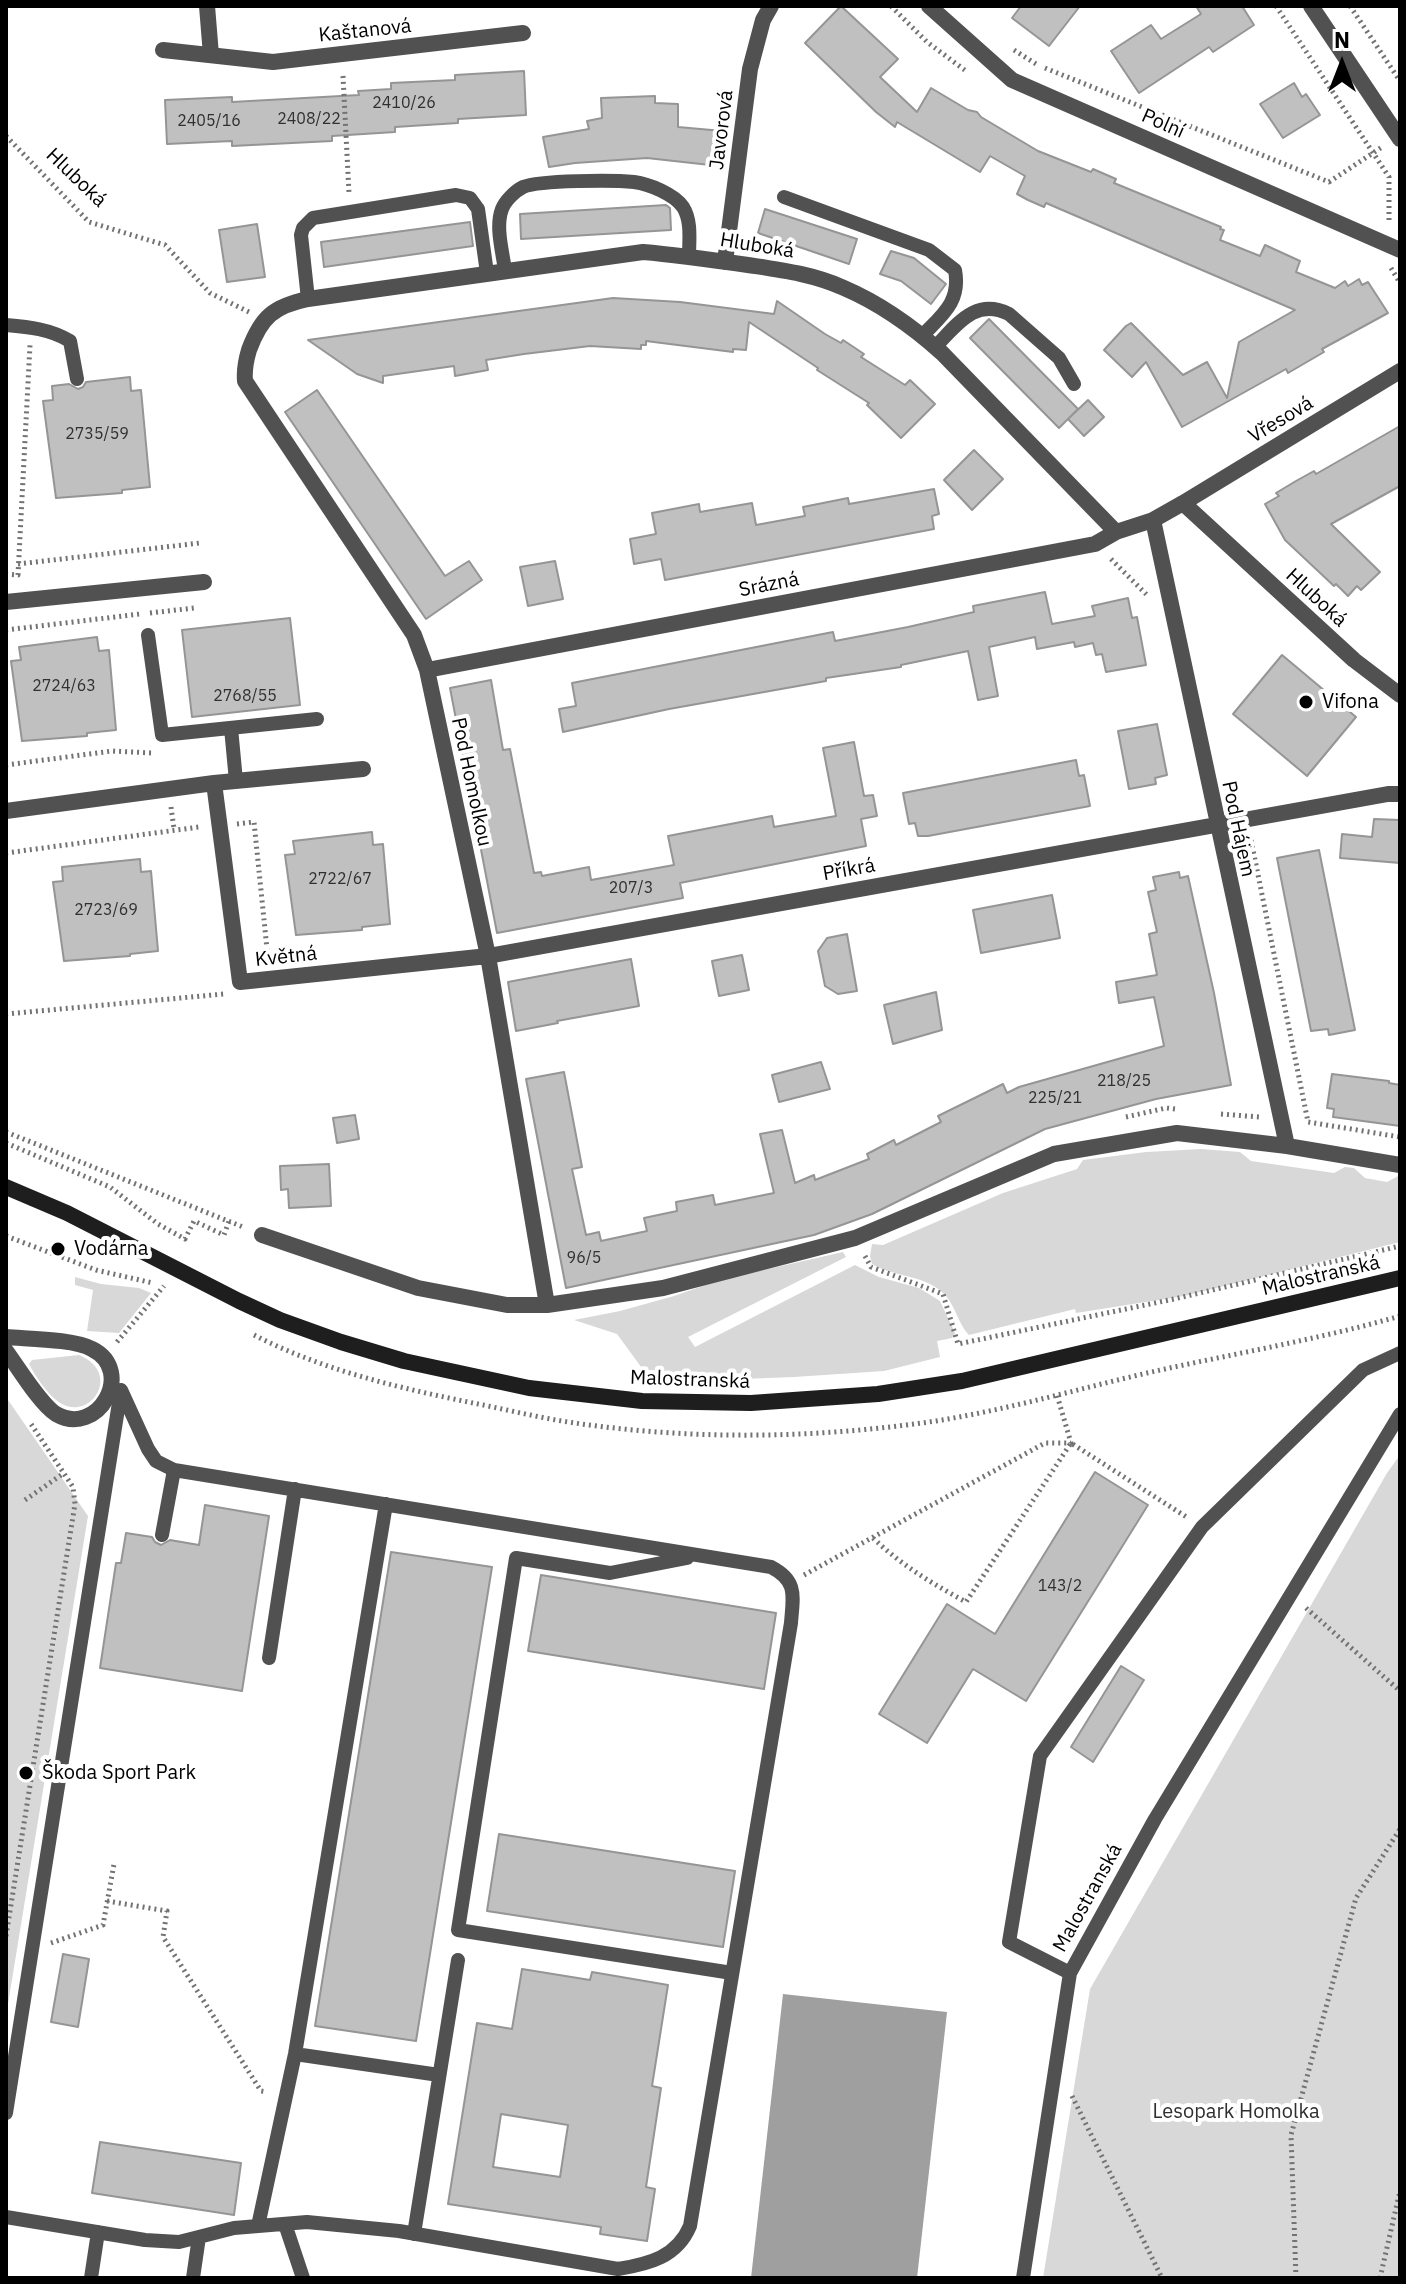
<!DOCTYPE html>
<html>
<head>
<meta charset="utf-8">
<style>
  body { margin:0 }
  #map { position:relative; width:1406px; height:2284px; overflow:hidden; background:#fff; font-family:"IBM Plex Sans",sans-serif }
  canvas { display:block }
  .frame { position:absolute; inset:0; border:8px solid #000; pointer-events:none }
  .north { position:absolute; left:1302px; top:24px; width:80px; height:80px; -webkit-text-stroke:6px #fff; paint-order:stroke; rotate:0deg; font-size:22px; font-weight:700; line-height:32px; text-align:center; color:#000 }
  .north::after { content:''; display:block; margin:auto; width:28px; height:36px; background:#000; clip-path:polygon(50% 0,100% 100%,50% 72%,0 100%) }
</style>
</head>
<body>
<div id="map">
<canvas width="1406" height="2284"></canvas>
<div class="frame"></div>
<div class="north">N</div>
</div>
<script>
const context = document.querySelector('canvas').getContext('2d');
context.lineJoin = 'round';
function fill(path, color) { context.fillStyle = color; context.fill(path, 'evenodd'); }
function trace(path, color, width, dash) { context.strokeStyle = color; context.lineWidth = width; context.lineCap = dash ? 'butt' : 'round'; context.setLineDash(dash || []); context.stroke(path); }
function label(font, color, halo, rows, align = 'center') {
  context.font = font + ' "IBM Plex Sans",sans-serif'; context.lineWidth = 8; context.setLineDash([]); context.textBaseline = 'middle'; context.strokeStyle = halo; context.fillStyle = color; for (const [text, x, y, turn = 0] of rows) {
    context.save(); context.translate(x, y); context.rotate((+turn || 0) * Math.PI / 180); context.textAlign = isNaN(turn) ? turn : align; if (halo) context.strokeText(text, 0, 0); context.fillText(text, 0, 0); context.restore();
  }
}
fill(new Path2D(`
  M1201 1149 1240 1152 1251 1161 1334 1173 1345 1167 1354 1168 1365 1178 1387 1182 1400 1175V1242L1184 1296 1076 1313 1075 1309 969 1335C958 1324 955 1303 942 1292 923 1275 894 1277 872 1264L870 1256 872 1244 883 1245 1003 1193 1077 1169 1083 1160 1146 1152Z
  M843 1252 846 1257 688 1337 695 1347 855 1265 879 1277 919 1288 940 1301 955 1333 952 1338 937 1341 940 1357 884 1371 794 1377 742 1379 647 1375 617 1334 574 1320 620 1311 674 1296 720 1280Z
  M75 1277 101 1284 139 1288 151 1293 119 1333 87 1331 93 1290 75 1285Z
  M79 1355C122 1373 92 1420 62 1404 49 1397 36 1377 29 1364L32 1360Z
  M6 1397 88 1516 6 2016Z
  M1400 1455V2278H1043L1090 1989 1387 1473Z`), '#d8d8d8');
fill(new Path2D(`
  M783 1994 947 2012 917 2278H751Z`), '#9f9f9f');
const building = new Path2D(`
  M841 6 898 59 880 77 917 112 931 88 968 110 977 112 981 117 1038 151 1091 172 1093 169 1116 179 1114 183 1221 227 1220 229 1224 230 1220 240 1260 256 1265 245 1300 261 1296 272 1335 288 1345 281 1348 286 1359 279 1362 285 1368 282 1388 313 1322 349 1324 352 1288 373 1286 369 1182 427 1146 362 1132 377 1104 350 1126 326 1131 323 1183 375 1207 362 1227 398 1239 342 1295 310 1046 203 1044 207 1028 200 1017 194 1025 176 990 156 980 172 897 122 895 127 876 112 805 43Z
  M1021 6H1080L1049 46 1012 18Z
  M1196 6H1242L1254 25 1213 52 1209 47 1139 93 1111 51 1151 25 1161 39 1201 14Z
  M524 71 526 115 458 119V123L395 127V132L332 136V141L232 146V141L167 144 165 100 232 97V102L359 95 358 91 391 89V83L455 80V75Z
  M1294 83 1302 97 1306 94 1320 115 1283 138 1260 104Z
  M655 96V103L678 104V127L723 131 719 166 647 158 575 163 549 167 543 137 589 129 587 121 602 118 601 98Z
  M666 205 670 208 671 230 521 239 520 214Z
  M765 209 857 239 849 264 758 233Z
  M470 222 473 246 324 267 321 242Z
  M257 224 265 277 227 282 219 230Z
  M891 251 914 258 946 284 931 304 901 281 880 274Z
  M613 298 680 302 774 314 777 301 825 334 841 343 843 340 864 354 861 357 905 385 910 380 935 404 901 438 867 405 869 403 817 370 818 368 749 322 746 350 733 349V352L646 341V345H641V349L590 346 524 354 486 360 488 370 455 376 454 366 383 376V383L357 374 308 340Z
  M989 319 1078 409 1059 428 970 338Z
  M130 377 131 391 141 390 150 487 122 490V493L56 498 43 401 53 400 52 386 69 384 78 389 83 387 86 382Z
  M317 390 445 576 469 561 482 580 426 619 285 412Z
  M1088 400 1104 417 1084 436 1068 419Z
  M1400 426V486L1331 524 1380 572 1361 590 1357 586 1348 596 1336 584 1334 586 1285 540 1265 504 1279 496 1276 493 1296 481 1314 471 1316 474Z
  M974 450 1003 479 972 510 944 480Z
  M934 489 939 514 932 516 934 529 665 580 661 559 634 564 630 539 656 534 652 513 699 504 700 512 752 503 756 525 805 516 803 507 848 498 849 504Z
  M555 561 563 599 528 606 520 567Z
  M1045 592 1052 624 1095 616 1092 606 1128 598 1132 618 1137 617 1146 665 1106 672 1102 654 1096 655 1093 643 1075 647 1074 642 1037 649 1035 637 989 647 998 696 978 700 968 651 901 665V667L826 678V681L669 709 563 732 559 709 576 706 572 683 833 632 835 641 908 627 974 612 973 606Z
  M290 618 300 705 192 717 182 630Z
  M97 637 99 651 109 650 116 730 87 733V736L22 741 11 661 21 660 19 647Z
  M1282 655 1356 717 1307 776 1233 714Z
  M491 680 503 750 510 749 534 873 541 872 542 876 589 867 591 880 674 865 668 836 772 816 774 827 836 816 823 748 854 742 864 796 873 795 877 816 861 819 866 846 680 883 683 898 497 933 450 688Z
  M1157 724 1167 775 1155 778 1156 784 1129 789 1118 731Z
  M1076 760 1079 776 1084 775 1090 806 928 836H918L915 823 909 824 903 793Z
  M1374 819 1400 820V863L1340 858 1342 834 1372 837Z
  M372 832 373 845 383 844 390 924 362 927V930L296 935 285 855 295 854 293 841Z
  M1319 850 1355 1030 1329 1035 1328 1029 1311 1031 1277 858Z
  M140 859 141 872 151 871 158 951 130 954V956L64 961 53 882 63 881 62 867Z
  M1179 872 1180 878 1188 876 1214 993 1231 1085 1156 1099 1045 1129 872 1214 814 1235 566 1288 526 1079 564 1072 582 1167 572 1169 586 1235 599 1232 601 1241 647 1231 644 1218 677 1211 676 1202 713 1195 715 1205 774 1193 760 1134 782 1130 795 1183 814 1175 815 1180 869 1159 867 1154 894 1140 896 1145 941 1122 938 1116 1003 1084 1007 1093 1019 1087 1164 1046 1154 997 1119 1003 1116 982 1157 975 1149 934 1157 932 1148 892 1156 890 1153 877Z
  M1052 895 1060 938 981 953 973 910Z
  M847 934 857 991 838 994 825 986 818 951 827 938Z
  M742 955 749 990 719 996 712 961Z
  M631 959 639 1006 557 1021 558 1023 516 1031 508 982Z
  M936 992 942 1030 893 1044 884 1005Z
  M821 1062 830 1089 779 1102 772 1075Z
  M1332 1074 1389 1081V1083L1400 1085V1126L1333 1117 1334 1109 1327 1108Z
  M355 1115 359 1139 337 1143 333 1118Z
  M329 1164 331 1206 289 1208 288 1189 281 1190 280 1166Z
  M1095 1472 1148 1505 1026 1701 973 1669 927 1743 879 1714 947 1604 995 1634Z
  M205 1505 269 1516 242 1691 100 1668 116 1563H121L126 1533 152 1537 155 1542 161 1545 170 1540 199 1545Z
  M391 1552 492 1567 416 2041 315 2026Z
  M541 1575 776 1613 764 1689 528 1651Z
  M1121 1666 1144 1680 1093 1762 1071 1747Z
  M499 1834 735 1871 723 1947 487 1911Z
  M63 1954 89 1959 78 2027 51 2022Z
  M522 1969 590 1980 592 1972 668 1985 652 2086 661 2088 646 2187 655 2189 647 2241 600 2234 601 2227 448 2204 477 2023 512 2029ZM501 2114 568 2125 560 2177 493 2167Z
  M100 2142 241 2163 234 2215 92 2193Z`);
fill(building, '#c0c0c0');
trace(building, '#959595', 2);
trace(new Path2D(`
  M891 6 927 42 966 71
  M1276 6 1389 177V223
  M1350 6 1400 81
  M1014 50 1036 64
  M1045 68 1329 182 1382 147
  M343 76 349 193
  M6 136 89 222 165 245 210 293 249 312
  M1391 268 1400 283
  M1111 559 1147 595
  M18 564 200 543
  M6 574 18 575 30 345
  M150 613 194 608
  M6 630 140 614
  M6 765 112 751 152 753
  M171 807 174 829
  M237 824 254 822 268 959
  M1251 840 1308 1122 1400 1137
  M6 853 199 827
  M6 1014 224 994
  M1221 1114 1259 1117
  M1126 1117 1166 1108 1175 1109
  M6 1132 243 1227
  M6 1143 110 1187 158 1224 185 1239 194 1221 224 1235 229 1221
  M6 1236 96 1270 153 1283
  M865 1256 871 1267 943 1294 958 1344 1174 1299 1400 1246
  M254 1335C322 1370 399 1388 473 1403 504 1409 536 1417 568 1422 687 1440 809 1439 929 1422 1003 1411 1074 1390 1147 1373 1231 1354 1317 1340 1400 1316
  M117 1342 164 1286
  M25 1500 64 1473
  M873 1538C901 1565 933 1584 966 1602L1071 1443 1188 1518
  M804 1575 1045 1443H1071L1057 1395
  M1306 1608 1400 1691
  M107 1901 167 1911 163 1937 261 2091 267 2092
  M6 1936 75 1504 73 1487 31 1424
  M51 1943 103 1925 114 1864
  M1072 2096 1162 2278
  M1296 2278 1291 2135 1356 1898 1400 1829
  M1380 2278 1400 2191`), '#737373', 5, [2, 4]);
trace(new Path2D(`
  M784 197 929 250 955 270C961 302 942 315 922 336
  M505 271C503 253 495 227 502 209 505 201 515 191 523 187 540 180 614 180 634 182 649 184 674 194 683 207 692 221 689 241 689 256
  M308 299 301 235 303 228 313 218 456 195 470 198 478 209 487 273
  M6 325C29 327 50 329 70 341L77 379
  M935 347C957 325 975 297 1009 314L1059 358 1074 384
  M148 635 162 735 317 719
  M231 728 236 781
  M162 1535 174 1470
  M687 1558 610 1573 516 1558 458 1930 732 1973
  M269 1658 295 1489
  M1070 1973 1009 1942 1040 1756 1202 1527 1363 1370 1400 1353
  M295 2054 439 2075
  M6 2113 121 1390
  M6 2217 145 2240 179 2242 234 2228 307 2222 399 2231 618 2269C649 2264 677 2257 690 2226L791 1623C793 1596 798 1581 771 1567L174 1470 156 1461 148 1449 121 1390
  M285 2224 303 2278
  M258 2226 295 2054 386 1504
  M414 2234 458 1960
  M91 2278 98 2232
  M193 2278 199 2237
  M1023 2278 1070 1973 1155 1819 1400 1414`), '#515151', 14);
trace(new Path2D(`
  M207 6 211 55
  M929 6 1012 80 1400 250
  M1311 6 1400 139
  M163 50 273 62 523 33
  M725 262 750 69 763 20 771 6
  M1183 503 1354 660 1400 695
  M1153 520 1287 1146
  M6 602 204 582
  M427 670 1095 544 1116 532
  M214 783 240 982 488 956 1388 794H1400
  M6 811 214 783 363 769
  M262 1235 418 1288 507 1305H547L663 1288 855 1238 1054 1154 1177 1133 1287 1146 1400 1165
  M547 1305 488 956 427 670 414 635 245 381C244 370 246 360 249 350 261 317 274 306 308 299L643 252C678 255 713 260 748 265 781 270 813 274 844 288 879 303 913 327 942 353L1116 532 1153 520 1183 503 1400 371
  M6 1337C28 1339 74 1339 92 1349 136 1371 98 1438 56 1414 40 1404 18 1367 6 1351`), '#515151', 16);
trace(new Path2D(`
  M6 1187 67 1213 239 1301 280 1320 341 1342 404 1361 529 1388 642 1401 751 1403 878 1394 962 1381 1400 1278`), '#1e1e1e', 16);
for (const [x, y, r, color] of [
  [1306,702,8,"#000"],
  [58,1249,8,"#000"],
  [26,1773,8,"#000"]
]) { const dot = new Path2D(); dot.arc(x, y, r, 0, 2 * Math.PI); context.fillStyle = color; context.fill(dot); trace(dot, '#fff', 3); }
label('16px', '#303030', null, [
  ["2410/26",404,103],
  ["2408/22",309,119],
  ["2405/16",209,121],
  ["2735/59",97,434],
  ["2724/63",64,686],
  ["2768/55",245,696],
  ["2722/67",340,879],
  ["207/3",631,888],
  ["2723/69",106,910],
  ["218/25",1124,1081],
  ["225/21",1055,1098],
  ["96/5",584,1258],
  ["143/2",1060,1586]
]);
label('20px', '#000', '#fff', [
  ["Kaštanová",365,31,-6],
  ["Polní",1163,124,24],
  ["Javorová",722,130,-83],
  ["Hluboká",76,178,44],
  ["Hluboká",757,246,9],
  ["Vřesová",1281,420,-31],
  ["Srázná",769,585,-11],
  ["Hluboká",1316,598,43],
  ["Pod Homolkou",471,782,78],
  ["Pod Hájem",1238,829,78],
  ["Příkrá",849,870,-10],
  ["Květná",286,957,-6],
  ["Malostranská",1321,1276,-13],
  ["Malostranská",690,1380,2],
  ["Malostranská",1088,1898,-61]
]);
label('20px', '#000', '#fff', [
  ["Vifona",1322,702],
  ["Vodárna",74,1249],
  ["Škoda Sport Park",42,1773]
], 'left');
label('20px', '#2f2f2f', '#fff', [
  ["Lesopark Homolka",1236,2112]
]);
</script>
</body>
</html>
